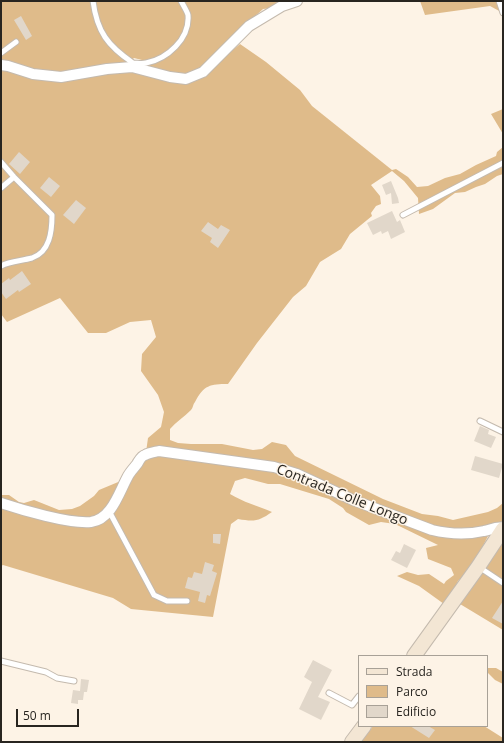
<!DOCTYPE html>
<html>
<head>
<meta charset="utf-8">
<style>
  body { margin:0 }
  #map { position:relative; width:504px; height:743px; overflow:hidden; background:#fdf3e6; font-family:"Open Sans",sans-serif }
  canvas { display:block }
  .frame { position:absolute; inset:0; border:2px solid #282520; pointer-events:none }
  .legend { position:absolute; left:358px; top:655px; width:130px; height:72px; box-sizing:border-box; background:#fdf3e6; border:1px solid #a8a197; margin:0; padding:5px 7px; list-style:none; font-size:12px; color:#282520 }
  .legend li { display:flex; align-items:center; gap:8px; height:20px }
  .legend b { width:20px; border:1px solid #a8a197 }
  .scale { position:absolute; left:16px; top:709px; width:63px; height:18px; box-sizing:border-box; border:2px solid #282520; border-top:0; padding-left:5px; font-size:12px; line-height:14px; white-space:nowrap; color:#282520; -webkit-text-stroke:3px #fdf3e6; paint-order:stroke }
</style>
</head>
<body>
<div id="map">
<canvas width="504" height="743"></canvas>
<div class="frame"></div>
<ul class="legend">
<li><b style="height:5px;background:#f3e6d4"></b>Strada</li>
<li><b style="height:11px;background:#dfbb8a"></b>Parco</li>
<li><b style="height:11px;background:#e1d7ca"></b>Edificio</li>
</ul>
<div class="scale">50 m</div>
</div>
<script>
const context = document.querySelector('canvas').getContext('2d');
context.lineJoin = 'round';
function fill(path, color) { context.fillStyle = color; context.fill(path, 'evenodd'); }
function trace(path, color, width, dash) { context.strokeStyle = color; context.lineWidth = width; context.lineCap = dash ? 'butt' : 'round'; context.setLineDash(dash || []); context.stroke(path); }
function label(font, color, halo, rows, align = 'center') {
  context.font = font + ' "Open Sans",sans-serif'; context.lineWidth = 3; context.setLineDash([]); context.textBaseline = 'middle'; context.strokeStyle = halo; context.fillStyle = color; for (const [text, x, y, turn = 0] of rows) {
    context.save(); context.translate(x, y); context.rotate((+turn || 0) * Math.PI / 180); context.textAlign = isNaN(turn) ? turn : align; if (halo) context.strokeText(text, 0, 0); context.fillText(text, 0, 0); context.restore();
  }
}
fill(new Path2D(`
  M1 1H286L273 8 263 9 231 38 199 70 185 74 149 69 142 60 134 58 128 63 61 73H45L1 63Z
  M420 1H503V13L490 6 425 15Z
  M240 44 266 62 300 90 312 106 392 170 396 169 408 177 417 187 428 186 445 178 460 174 476 165 496 156 497 152 503 147V174L497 176 485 184 476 187 465 192 455 193 433 209 419 214 418 198 404 181 392 171 371 185 380 196 381 204 376 206 371 213 372 216 350 234 341 249 320 262 306 286 293 297 257 343 228 384C210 384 204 385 195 402 193 404 193 408 191 410 184 417 176 422 170 429V440L178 443 191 444H222L253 450 262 449 272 442 286 445 295 456 383 499 422 514 438 516 453 520 488 512 497 508 503 503V519L494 534H489L479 554 464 575 458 581 455 588 444 604 419 586 397 576 407 572 418 575 429 574 444 584 446 581 454 575 451 568 428 559 426 548 438 545 395 524 381 522 369 525 346 512 343 508 329 499 280 484H268L245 478 235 481 230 494C243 502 258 506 272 512 259 521 255 522 238 519L231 524 213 617 131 609 113 598 3 565 1 566V495H9L19 502 24 503 34 500 59 510 72 509 80 506 94 496 99 490 123 480 146 452 148 438 161 427 164 412 158 395 141 371 142 354 156 337 151 320 130 322 106 333H88L60 298 7 322 1 314V68L16 73 101 75 129 72 201 77Z
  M503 109V134L491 114Z
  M503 542V630L460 604Z
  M487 668H496L503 672V684L495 680 487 672Z
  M373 726H484L503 738V742H361Z`), '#dfbb8a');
fill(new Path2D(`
  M21 16 32 36 26 40 14 20Z
  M19 152 30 162 20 174 9 164Z
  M49 177 60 186 51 197 40 188Z
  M391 181 398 198 399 203 392 204 391 193 386 195 382 185Z
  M76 200 86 208 74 224 63 215Z
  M392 211 397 222 400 220 405 232 391 239 388 231 382 234 381 231 373 235 367 223Z
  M208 222 218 229 221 225 230 230 218 248 210 242 212 238 201 231Z
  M22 271 31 284 19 292 18 290 6 299 1 292V284L9 278 10 280Z
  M480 426 489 430 488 434 496 437 491 448 474 441Z
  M475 456 503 464 499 478 471 470Z
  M213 534H221L220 544 213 543Z
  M404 544 416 550 407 568 391 560 396 551 400 553Z
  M205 562 214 565 212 571 217 573 210 596 207 595 205 603 198 601 200 592 185 588 188 577 192 578 194 572 202 574Z
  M503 601V624L492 618Z
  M313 660 332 670 318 697 330 702 321 720 299 709 312 682 304 677Z
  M81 679 89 680 87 692H84L83 700H78V704L71 703 73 690 80 691Z
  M410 726H428L435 730 429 738Z`), '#e1d7ca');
const service = new Path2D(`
  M93 1C97 32 108 46 133 63
  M499 1 503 13
  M1 53 16 42
  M133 64V63C137 63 142 64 146 63 167 59 190 39 188 15 187 11 183 5 181 1
  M1 162 14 177 52 215C52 231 50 252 32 258 21 261 10 261 1 266
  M1 188 14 177
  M403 215 503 163
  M480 421 503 432
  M109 511 154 595 167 601H187
  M479 567 503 583
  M1 661 46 672 57 678 74 681
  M329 693 352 705 359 696`);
const minor = new Path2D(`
  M1 65 8 66 33 74 61 77 107 69 132 67 170 77 186 79 203 72 249 26 282 6 297 1
  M1 503C22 510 69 524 91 522 112 519 119 492 128 476 130 472 134 468 137 464 139 461 141 456 145 455 149 453 155 452 159 451L274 467 297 474 353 500 432 530C449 534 467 535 484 531 491 530 496 526 503 528`);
const secondary = new Path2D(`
  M414 656 478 567 503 529
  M352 742 364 726`);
trace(service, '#c4baae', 7);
trace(minor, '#c4baae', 12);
trace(secondary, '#c4baae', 16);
trace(service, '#fff', 5);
trace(minor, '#fff', 10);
trace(secondary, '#f3e6d4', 14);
label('14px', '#282520', '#fdf3e6', [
  ["Contrada Colle Longo",342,495,22]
]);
</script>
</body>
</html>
